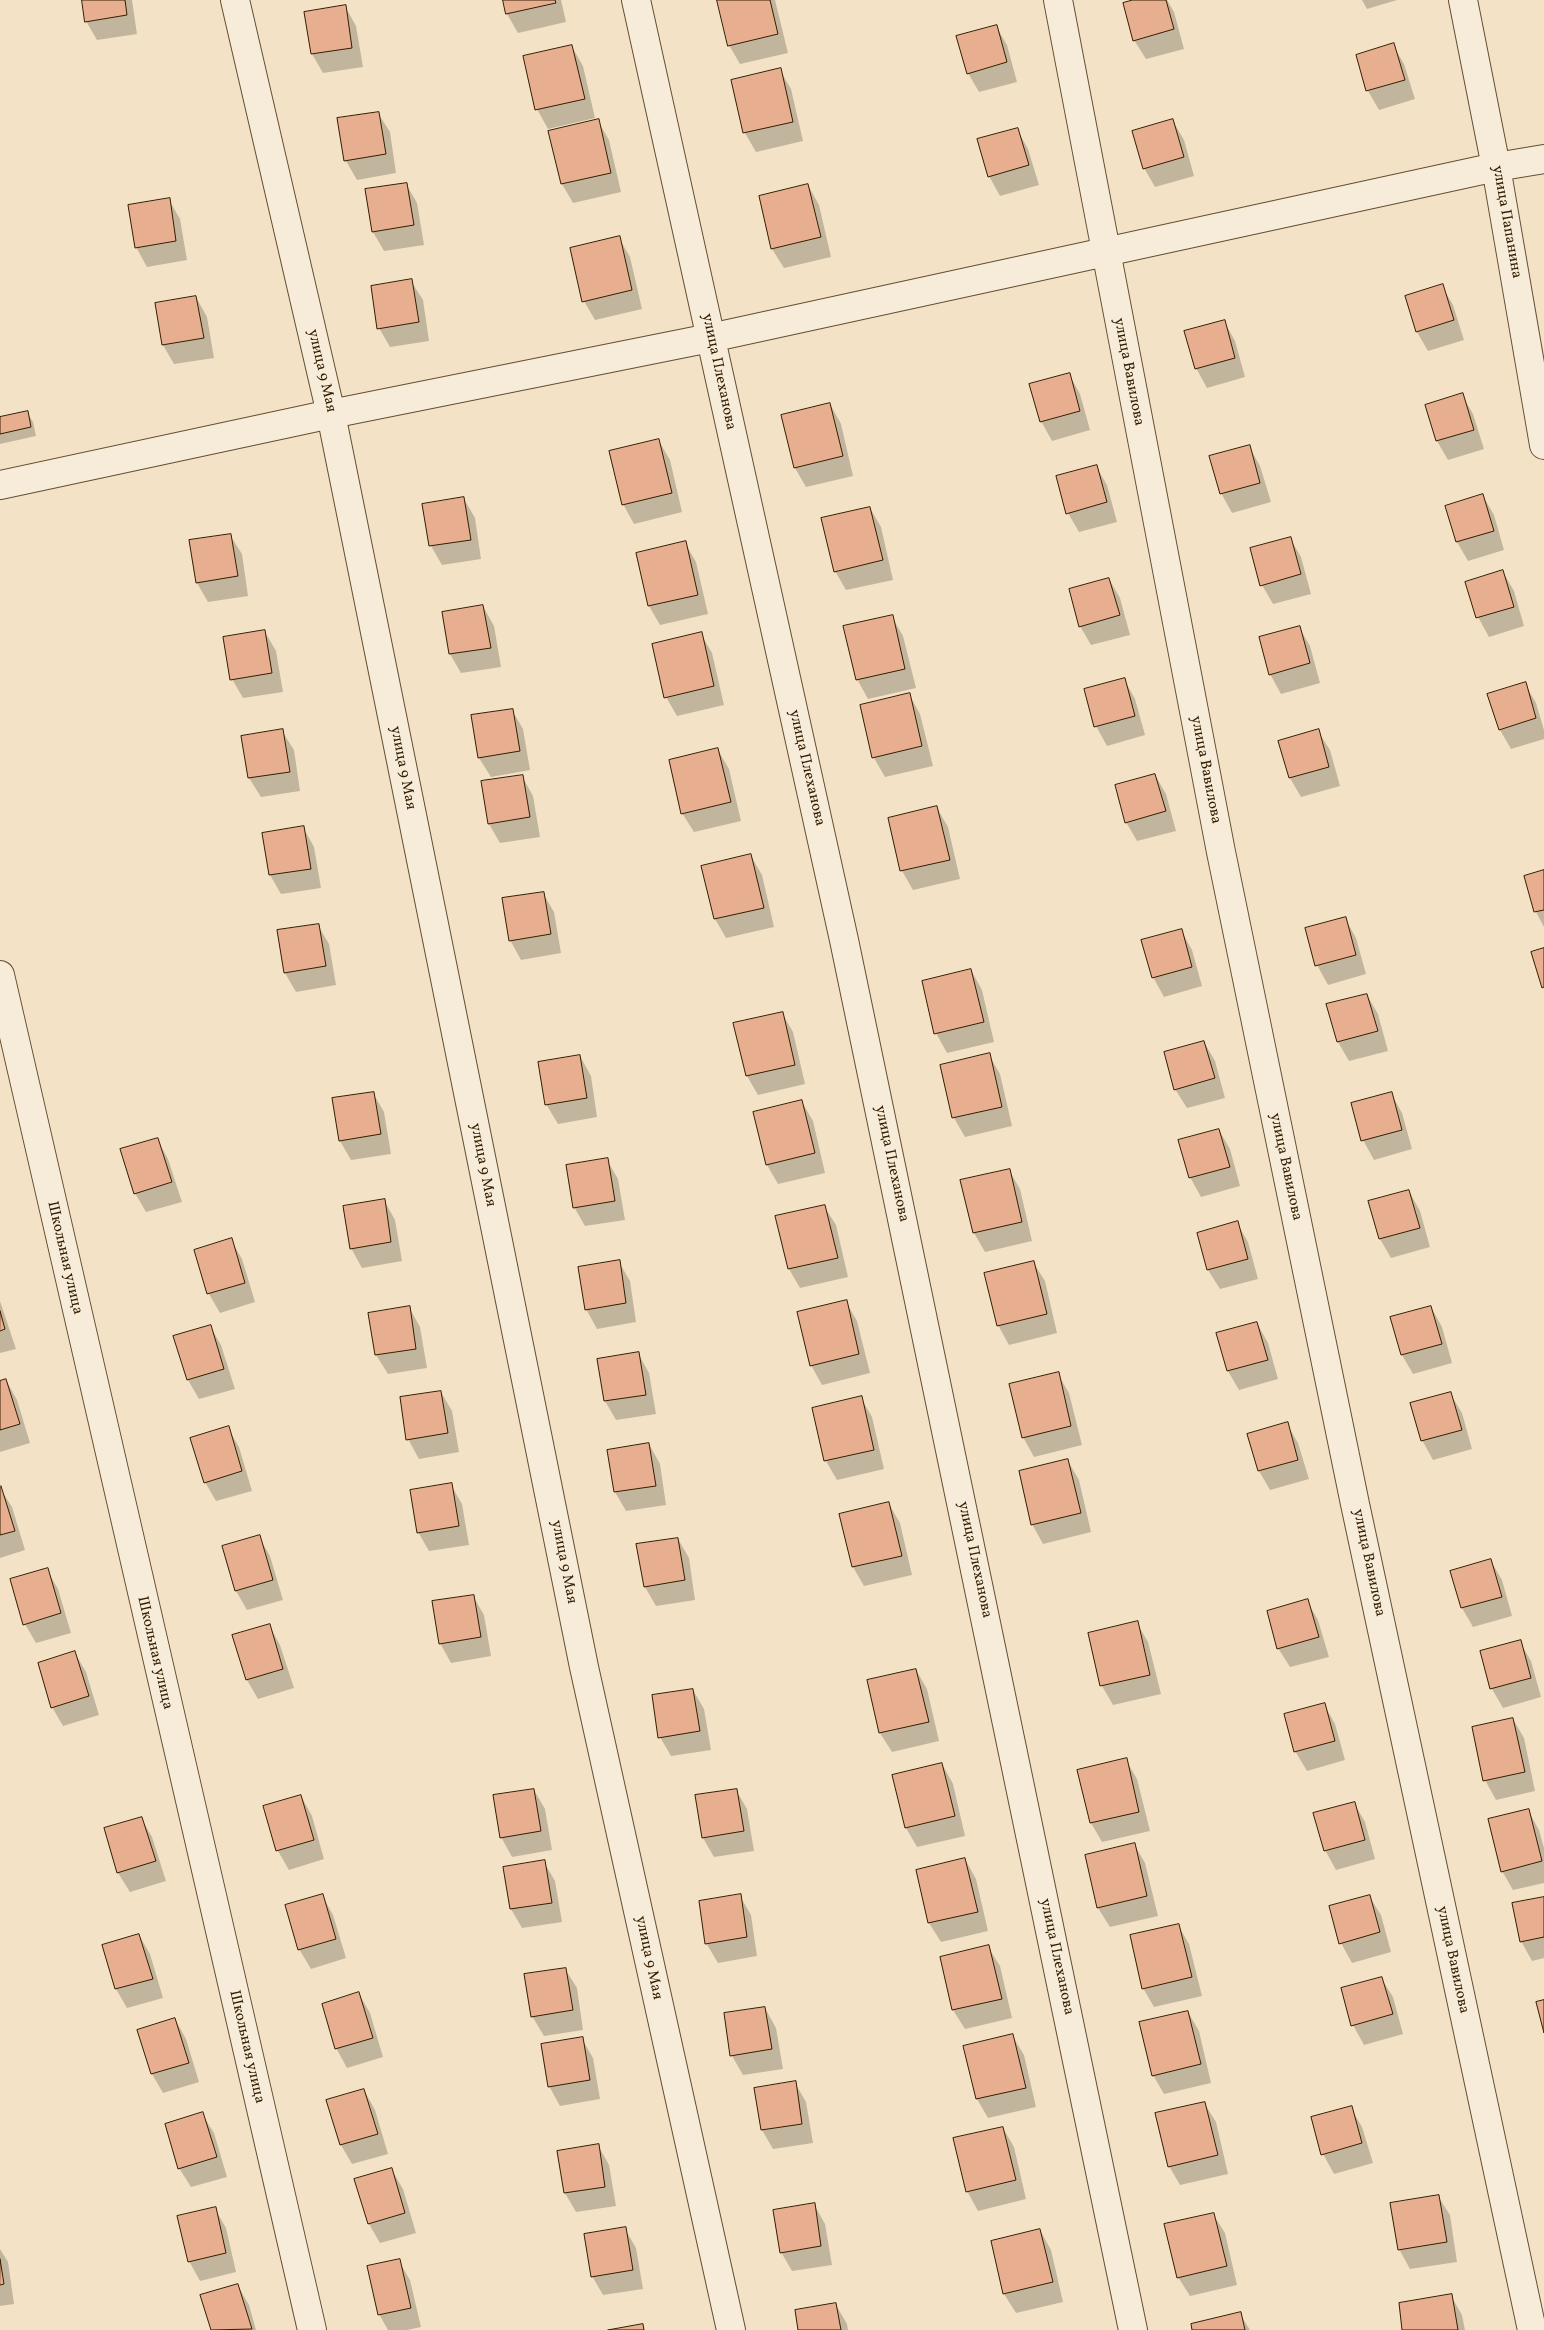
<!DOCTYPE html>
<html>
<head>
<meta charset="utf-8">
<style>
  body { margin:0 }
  canvas { display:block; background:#f3e2c5 }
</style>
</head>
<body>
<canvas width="1544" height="2330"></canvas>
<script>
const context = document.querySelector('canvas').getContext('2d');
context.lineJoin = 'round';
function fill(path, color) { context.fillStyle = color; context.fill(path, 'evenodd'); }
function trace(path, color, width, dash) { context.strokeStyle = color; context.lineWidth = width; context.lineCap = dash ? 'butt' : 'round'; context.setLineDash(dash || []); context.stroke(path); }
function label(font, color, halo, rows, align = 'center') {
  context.font = font + ' Vollkorn,serif'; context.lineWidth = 4; context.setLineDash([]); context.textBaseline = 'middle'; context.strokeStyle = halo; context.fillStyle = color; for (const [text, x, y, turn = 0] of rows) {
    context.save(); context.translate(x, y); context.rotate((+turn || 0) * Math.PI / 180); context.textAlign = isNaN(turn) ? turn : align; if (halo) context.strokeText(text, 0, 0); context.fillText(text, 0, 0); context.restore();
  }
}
fill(new Path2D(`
  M83 0H132L137 34 97 40 86 21Z
  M504 0H561L566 22 518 33 507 14Z
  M718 0H775L788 53 740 64 729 45Z
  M1138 0H1167L1174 12 1184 49 1146 59 1134 40Z
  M1362 0H1397L1367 9Z
  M345 6 356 26 363 67 323 73 312 54 305 13Z
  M996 26 1007 45 1017 82 979 92 968 73Z
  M1393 45 1404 64 1415 99 1379 110 1368 91 1357 56Z
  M572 47 583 66 595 118 548 129 537 109Z
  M780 70 791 89 803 141 756 152 745 133 732 81Z
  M378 113 390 132 396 173 357 180 346 161Z
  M598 121 609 140 621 192 573 203 562 184 550 132Z
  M1173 121 1184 140 1194 176 1155 187 1144 168Z
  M1017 129 1028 149 1039 185 1000 196 989 176Z
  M406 184 417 203 424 245 384 251 373 232Z
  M808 185 819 205 831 257 784 268 772 249 760 197Z
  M169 200 180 219 187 260 147 267 136 247Z
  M619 238 630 257 642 309 595 320 584 301Z
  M411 281 423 300 429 341 390 347 379 328Z
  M1442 286 1453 305 1464 340 1428 351 1417 332Z
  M196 297 207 317 214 358 174 364 163 345 156 304Z
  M1224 321 1235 341 1245 377 1207 388 1196 368Z
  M1069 374 1080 394 1090 430 1052 441 1041 421Z
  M1462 395 1473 414 1484 449 1448 460 1437 441Z
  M830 404 841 424 853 476 806 487 795 468Z
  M27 412 33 422 36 436 0 444V418Z
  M659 441 670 460 682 512 634 524 623 504Z
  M1249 446 1260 466 1271 502 1232 513 1221 493Z
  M1096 466 1107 485 1117 522 1079 532 1068 513Z
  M1483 496 1494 515 1504 550 1468 561 1457 542Z
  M464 499 475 518 481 559 442 565 431 546 424 505Z
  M870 508 881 527 893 580 846 590 835 571Z
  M230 535 242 554 248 596 208 602 197 583 191 542Z
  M1290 538 1301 557 1311 594 1273 604 1262 585Z
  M685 543 696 562 708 614 660 625 649 606 637 554Z
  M1503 572 1514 591 1524 626 1489 637 1478 617Z
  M1109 579 1120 598 1130 635 1091 645 1080 626Z
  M483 606 494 626 501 667 461 673 450 654 443 613Z
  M892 617 903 636 916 688 868 699 857 679Z
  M1299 627 1310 646 1320 683 1281 694 1270 674Z
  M265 632 276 651 283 692 243 698 232 679Z
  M701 634 712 653 724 705 677 716 666 697Z
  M1124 679 1135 699 1145 735 1107 746 1096 726Z
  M1525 684 1536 703 1544 730V739L1511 749 1500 730Z
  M909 694 920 714 933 766 885 777 874 758 861 706Z
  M512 710 523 729 530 770 491 777 479 758Z
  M282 731 294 750 300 791 261 797 249 778 243 737Z
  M1318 731 1330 750 1340 786 1301 797 1290 778 1280 741Z
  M718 750 729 769 741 821 694 832 682 813Z
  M1155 775 1166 794 1176 831 1137 841 1126 822Z
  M522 776 533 796 540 837 500 843 489 824Z
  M937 808 948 827 960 879 913 890 902 871 889 819Z
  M303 827 314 847 321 888 281 894 270 875Z
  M751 856 762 875 774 927 726 938 715 919 703 867Z
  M1544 871V927L1536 912 1525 877Z
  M543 893 554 912 561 953 521 960 510 940Z
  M1345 918 1356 938 1366 974 1328 985 1317 965Z
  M318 925 329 944 336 985 296 992 285 973Z
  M1181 930 1192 950 1202 986 1164 997 1153 977Z
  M971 970 982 990 994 1042 947 1053 936 1033Z
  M1367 995 1378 1014 1388 1051 1349 1061 1338 1042 1328 1005Z
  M782 1013 793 1032 805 1084 758 1095 747 1076 735 1024Z
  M1204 1042 1215 1061 1225 1098 1187 1108 1175 1089Z
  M989 1055 1000 1074 1012 1126 965 1137 954 1118 941 1066Z
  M580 1056 591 1076 597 1117 558 1124 546 1104Z
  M373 1093 384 1112 391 1154 351 1160 340 1141Z
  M1391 1093 1402 1113 1412 1149 1374 1160 1363 1140Z
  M802 1102 813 1121 825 1173 778 1184 767 1165Z
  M1219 1130 1230 1149 1240 1186 1201 1197 1190 1177Z
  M157 1139 168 1159 182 1202 146 1212 135 1193Z
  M607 1160 618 1179 625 1220 585 1226 574 1207Z
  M1009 1170 1020 1189 1032 1241 985 1252 974 1233 962 1181Z
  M1409 1191 1420 1211 1430 1247 1391 1258 1380 1239Z
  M384 1200 395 1220 402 1261 362 1268 351 1248Z
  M824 1206 836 1225 848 1277 800 1288 789 1269Z
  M1237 1223 1248 1242 1258 1279 1220 1289 1208 1270 1198 1233Z
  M231 1240 242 1259 255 1302 220 1313 209 1294 195 1250Z
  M619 1262 630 1281 636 1322 597 1329 586 1309Z
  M1033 1262 1045 1281 1057 1333 1009 1345 998 1325Z
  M0 1301 16 1349 0 1353Z
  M846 1302 857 1321 870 1373 822 1385 811 1365Z
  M409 1307 420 1327 427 1368 388 1374 376 1355 369 1314Z
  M1431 1307 1442 1327 1452 1363 1413 1374 1402 1355Z
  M1257 1323 1268 1343 1278 1379 1239 1390 1228 1371Z
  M210 1326 221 1345 235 1389 199 1399 188 1380 174 1336Z
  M638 1353 649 1373 656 1414 616 1420 605 1401Z
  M1058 1374 1069 1393 1082 1445 1034 1457 1023 1437Z
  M6 1380 17 1400 30 1443 0 1452V1382Z
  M441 1392 452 1411 459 1452 419 1459 408 1439Z
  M1450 1393 1462 1413 1472 1449 1433 1460 1422 1440Z
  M861 1398 872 1417 884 1469 837 1480 826 1461 813 1409Z
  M1287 1424 1298 1443 1309 1479 1270 1490 1259 1471 1249 1434Z
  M228 1428 239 1447 252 1491 216 1501 205 1482Z
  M649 1444 660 1464 666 1505 626 1511 615 1492 609 1451Z
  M1068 1461 1079 1480 1091 1532 1043 1544 1032 1524Z
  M451 1485 462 1504 469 1545 429 1551 418 1532Z
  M0 1488 12 1507 25 1550 0 1558Z
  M889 1504 900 1523 912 1575 864 1586 853 1567 841 1515Z
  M259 1537 270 1556 283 1600 247 1610 236 1591 223 1547Z
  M678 1539 689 1558 695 1600 656 1606 645 1587Z
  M1491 1561 1502 1580 1512 1616 1473 1627 1462 1608 1452 1572Z
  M47 1570 58 1589 71 1633 36 1643 25 1624Z
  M473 1596 484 1615 491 1656 451 1663 440 1643Z
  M1307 1601 1318 1620 1329 1657 1290 1667 1278 1648Z
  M1137 1623 1148 1642 1161 1694 1113 1705 1102 1686 1089 1634Z
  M269 1625 280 1645 294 1688 258 1699 247 1680Z
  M1520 1642 1531 1661 1541 1697 1503 1708 1492 1689Z
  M75 1653 86 1672 99 1715 63 1726 52 1707Z
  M916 1670 927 1689 939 1741 892 1752 880 1733 868 1681Z
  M693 1690 704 1709 711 1750 671 1756 660 1737Z
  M1324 1704 1335 1724 1345 1760 1307 1771 1295 1751Z
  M1513 1719 1524 1738 1535 1791 1496 1800 1485 1780Z
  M1126 1760 1137 1779 1150 1831 1102 1842 1091 1823 1078 1771Z
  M942 1764 953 1784 965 1836 917 1847 906 1828 894 1776Z
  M534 1790 545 1809 552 1850 512 1857 501 1837Z
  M736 1790 747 1809 754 1851 714 1857 703 1838Z
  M301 1796 312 1816 324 1859 289 1870 278 1851 264 1807Z
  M1354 1803 1365 1822 1375 1859 1336 1870 1325 1850Z
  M1528 1810 1539 1830 1544 1848V1883L1513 1890 1502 1871Z
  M141 1818 152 1837 166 1881 130 1892 118 1873Z
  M1134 1844 1145 1863 1158 1916 1110 1927 1098 1908Z
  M965 1859 976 1879 988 1931 941 1942 929 1923Z
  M544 1862 555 1881 562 1922 522 1928 511 1909 504 1868Z
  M322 1895 333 1915 346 1958 311 1969 299 1949Z
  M740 1896 751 1915 757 1956 718 1963 706 1943Z
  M1369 1896 1381 1915 1391 1952 1352 1963 1341 1943Z
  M1544 1898V1958L1532 1961 1521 1941Z
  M1178 1925 1189 1944 1202 1996 1154 2007 1143 1988Z
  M139 1935 150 1954 163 1998 127 2008 116 1989 103 1946Z
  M988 1947 1000 1966 1012 2018 965 2029 953 2010Z
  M565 1969 577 1988 583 2030 544 2036 532 2016Z
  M1381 1978 1393 1997 1403 2034 1364 2045 1353 2025Z
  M359 1994 370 2013 383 2057 347 2068 336 2048Z
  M765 2008 776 2028 783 2069 743 2075 732 2056Z
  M1188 2012 1199 2031 1211 2083 1164 2094 1153 2075Z
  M175 2019 186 2039 199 2082 163 2093 152 2074Z
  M1012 2035 1024 2055 1036 2107 988 2118 977 2099Z
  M582 2039 593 2058 600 2099 560 2106 549 2086Z
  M795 2083 806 2102 813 2143 773 2149 762 2130 755 2089Z
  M364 2090 375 2110 388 2154 352 2164 341 2145 328 2101Z
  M1204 2103 1216 2122 1228 2174 1180 2185 1169 2166Z
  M1351 2108 1362 2127 1373 2163 1334 2174 1323 2154Z
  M202 2114 214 2133 227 2177 191 2187 179 2168Z
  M1003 2128 1014 2147 1026 2199 978 2211 967 2191Z
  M598 2145 609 2165 616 2206 576 2212 565 2193Z
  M392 2170 403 2189 416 2233 380 2243 369 2224 355 2180Z
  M1438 2196 1450 2215 1457 2262 1410 2269 1399 2249Z
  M814 2204 825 2224 832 2265 792 2271 781 2252Z
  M215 2209 226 2228 236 2272 200 2281 189 2261Z
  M1213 2214 1225 2233 1237 2285 1190 2296 1178 2277Z
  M625 2229 636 2248 643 2289 603 2295 592 2276Z
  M1040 2230 1051 2250 1063 2302 1016 2313 1004 2294 992 2242Z
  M0 2249 8 2262 14 2304 0 2306Z
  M399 2261 410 2280 421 2327 407 2330H388L379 2314Z
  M238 2286 249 2305 256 2330H212L202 2296Z
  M1451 2296 1462 2315 1465 2330H1404Z
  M836 2305 847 2324 848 2330H799Z
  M1240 2314 1250 2330H1193Z`), '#0003');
const building = new Path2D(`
  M82 0H125L127 15 85 22Z
  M503 0H555L556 3 506 14Z
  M717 0H770L778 34 728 46Z
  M1133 0H1166L1174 29 1133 41 1123 3Z
  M346 5 352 48 311 54 304 12Z
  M997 25 1007 62 967 74 956 36Z
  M1394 43 1405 80 1366 91 1356 55Z
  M572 45 585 99 535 110 523 56Z
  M781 68 793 122 743 133 731 80Z
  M379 112 386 154 344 161 337 118Z
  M599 119 611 173 561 184 548 131Z
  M1173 119 1184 157 1143 169 1132 131Z
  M1018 128 1029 165 988 177 977 139Z
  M407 183 414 225 372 232 365 189Z
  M808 184 821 237 771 249 759 196Z
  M170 198 176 241 135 248 128 205Z
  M620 236 632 290 582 302 570 248Z
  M412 279 419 322 377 329 371 286Z
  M1443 284 1454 320 1416 332 1405 296Z
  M196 296 204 338 162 345 155 303Z
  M1225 320 1235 358 1195 369 1184 331Z
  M1070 373 1080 411 1040 422 1029 384Z
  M1463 393 1474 430 1436 441 1425 405Z
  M830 403 843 456 794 468 781 415Z
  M28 411 31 427 0 434V417Z
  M659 439 672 493 622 505 609 451Z
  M1250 445 1260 483 1220 494 1209 456Z
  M1097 465 1107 502 1066 514 1056 476Z
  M1483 494 1494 531 1456 542 1445 506Z
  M464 497 471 540 429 546 422 504Z
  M870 507 883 560 834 572 821 518Z
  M231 534 238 576 196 583 189 540Z
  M1291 537 1301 574 1260 586 1250 548Z
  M686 541 698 595 648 606 636 553Z
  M1503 570 1514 607 1476 618 1465 582Z
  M1109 578 1120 615 1079 627 1069 589Z
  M483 605 491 648 449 654 442 612Z
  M893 615 905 669 856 680 843 626Z
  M1300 626 1310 663 1269 675 1259 637Z
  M265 630 272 673 230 680 223 637Z
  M702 632 714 686 664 698 652 644Z
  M1125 678 1135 716 1094 727 1084 689Z
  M1526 682 1536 718 1499 730 1487 694Z
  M910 693 922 746 872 758 860 705Z
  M513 709 520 751 478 758 471 715Z
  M283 729 290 772 248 778 241 736Z
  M1319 729 1329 767 1289 778 1278 741Z
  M718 748 731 802 681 814 669 760Z
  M1155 774 1166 811 1125 823 1115 785Z
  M523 775 530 817 488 824 481 781Z
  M937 806 950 860 900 871 888 818Z
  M304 826 311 869 269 875 262 833Z
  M751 854 764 908 714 919 701 866Z
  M1544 870V910L1534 912 1524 876Z
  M544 892 551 934 509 941 502 898Z
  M1346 917 1356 955 1315 966 1305 928Z
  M319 924 326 966 284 973 277 930Z
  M1182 929 1192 967 1152 978 1141 940Z
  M1544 948V987L1542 988 1531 952Z
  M971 969 984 1022 934 1034 922 981Z
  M1367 994 1378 1031 1337 1042 1326 1004Z
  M783 1012 795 1065 746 1076 733 1023Z
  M1204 1041 1215 1078 1174 1090 1164 1052Z
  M990 1053 1002 1107 952 1118 940 1065Z
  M580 1055 587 1098 545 1105 538 1062Z
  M374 1092 381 1134 339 1141 332 1098Z
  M1392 1092 1402 1130 1361 1141 1351 1103Z
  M802 1100 815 1153 766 1165 753 1112Z
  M1219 1129 1230 1167 1189 1178 1178 1140Z
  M158 1138 172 1182 134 1194 120 1149Z
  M608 1158 615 1201 573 1208 566 1165Z
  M1010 1169 1022 1222 973 1233 960 1180Z
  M1409 1190 1420 1228 1379 1239 1368 1201Z
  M385 1199 391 1242 350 1249 343 1206Z
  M825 1205 838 1258 788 1269 775 1216Z
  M1238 1221 1248 1259 1207 1270 1197 1233Z
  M232 1238 245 1283 207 1294 194 1250Z
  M620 1260 626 1303 585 1310 578 1267Z
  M1034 1261 1047 1314 997 1326 984 1273Z
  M847 1300 859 1354 810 1366 797 1312Z
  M410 1306 416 1349 375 1355 368 1313Z
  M1431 1306 1442 1344 1401 1355 1390 1317Z
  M0 1311 5 1329 0 1331Z
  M1257 1322 1268 1360 1227 1371 1216 1333Z
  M211 1325 224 1369 187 1380 173 1336Z
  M639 1352 646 1395 604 1401 597 1359Z
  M1059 1372 1071 1426 1022 1438 1009 1384Z
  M6 1379 20 1424 0 1430V1381Z
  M441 1391 448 1433 406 1440 400 1397Z
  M1451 1392 1462 1430 1421 1441 1410 1403Z
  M862 1396 874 1450 824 1461 812 1408Z
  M1288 1422 1298 1460 1258 1471 1247 1434Z
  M229 1426 242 1471 204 1483 190 1438Z
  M649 1443 656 1486 614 1492 607 1450Z
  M1068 1459 1081 1513 1031 1525 1019 1471Z
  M452 1483 459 1526 417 1533 410 1490Z
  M1 1486 15 1531 0 1535V1487Z
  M889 1502 902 1556 852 1567 839 1514Z
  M260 1535 273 1580 235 1591 222 1546Z
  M678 1538 685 1580 644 1587 636 1544Z
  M1491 1559 1502 1597 1461 1608 1450 1571Z
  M48 1568 61 1613 23 1625 10 1579Z
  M474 1595 481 1637 439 1644 432 1601Z
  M1308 1599 1319 1637 1277 1649 1267 1611Z
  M1138 1621 1150 1675 1100 1686 1088 1633Z
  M270 1624 283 1669 246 1680 232 1635Z
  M1521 1640 1531 1678 1490 1689 1480 1651Z
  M75 1651 89 1696 51 1708 38 1663Z
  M916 1669 929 1722 879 1733 867 1680Z
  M693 1689 700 1731 658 1738 652 1695Z
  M1325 1703 1335 1741 1294 1752 1284 1714Z
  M1513 1718 1525 1772 1483 1781 1472 1727Z
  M1127 1758 1139 1812 1090 1823 1077 1770Z
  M942 1763 955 1816 905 1828 892 1775Z
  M534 1789 541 1831 500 1838 493 1795Z
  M737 1789 744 1831 702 1838 695 1795Z
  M301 1795 314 1840 276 1851 263 1806Z
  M1355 1802 1365 1840 1324 1851 1313 1813Z
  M1529 1809 1542 1861 1501 1872 1488 1819Z
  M142 1817 156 1861 117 1873 104 1828Z
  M1135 1843 1147 1896 1097 1908 1085 1855Z
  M965 1858 978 1912 928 1923 916 1870Z
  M545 1860 552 1903 510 1909 503 1867Z
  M323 1894 336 1939 298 1950 285 1905Z
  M741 1894 747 1937 705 1944 699 1901Z
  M1370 1895 1380 1932 1339 1944 1329 1906Z
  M1544 1897V1937L1520 1942 1512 1903Z
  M1179 1924 1192 1977 1142 1989 1130 1935Z
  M139 1934 153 1979 115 1989 102 1945Z
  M989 1945 1002 1999 952 2010 940 1957Z
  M566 1968 573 2010 531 2017 524 1974Z
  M1382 1977 1393 2014 1351 2026 1341 1988Z
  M359 1992 373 2038 335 2049 322 2004Z
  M1544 2000V2033L1536 2002Z
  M765 2007 772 2049 730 2056 724 2013Z
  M1188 2011 1201 2064 1152 2076 1139 2022Z
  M175 2018 189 2063 151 2074 137 2030Z
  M1013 2034 1026 2088 976 2099 963 2046Z
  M583 2037 590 2080 548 2087 541 2044Z
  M796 2081 802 2124 761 2130 754 2088Z
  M364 2089 378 2134 340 2145 326 2100Z
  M1205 2102 1218 2155 1168 2167 1155 2113Z
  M1352 2106 1362 2143 1321 2155 1311 2117Z
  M203 2112 217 2157 178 2169 165 2124Z
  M1003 2127 1016 2180 966 2192 953 2138Z
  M599 2144 605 2187 564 2193 557 2151Z
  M392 2168 405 2213 368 2224 354 2179Z
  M1439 2195 1447 2242 1398 2250 1390 2203Z
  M815 2203 821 2246 780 2253 773 2210Z
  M216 2207 226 2253 188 2262 177 2216Z
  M1214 2213 1227 2266 1177 2278 1164 2224Z
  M626 2227 633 2270 591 2277 584 2234Z
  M1040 2229 1053 2282 1003 2294 991 2241Z
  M0 2259 4 2284 0 2285Z
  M400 2259 411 2308 378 2315 367 2266Z
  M238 2284 252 2329 211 2330 200 2295Z
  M1452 2294 1458 2330H1402L1399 2303Z
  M836 2303 841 2330H798L795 2310Z
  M1241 2312 1245 2330H1192L1191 2324Z
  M643 2324 644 2330H608Z`);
fill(building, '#e7ae8f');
trace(building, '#331e01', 1);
const minor = new Path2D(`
  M235 0 331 414 584 1667 731 2330
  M636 0 844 940 1133 2330
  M1058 0 1221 852 1355 1504 1532 2330
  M1463 0 1496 167 1544 445
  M0 485 331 414 710 338 1496 167 1544 159
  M0 975 312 2330`);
trace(minor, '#634f32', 30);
trace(minor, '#f7ecd9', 28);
label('15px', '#331e01', '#f7ecd9', [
  ["улица Папанина",1506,222,80],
  ["улица 9 Мая",321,371,77],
  ["улица Плеханова",718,372,78],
  ["улица Вавилова",1128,372,79],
  ["улица 9 Мая",402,768,79],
  ["улица Плеханова",806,768,77],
  ["улица Вавилова",1205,770,79],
  ["улица Плеханова",891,1164,78],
  ["улица 9 Мая",482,1165,79],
  ["улица Вавилова",1285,1167,78],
  ["Школьная улица",64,1258,77],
  ["улица Плеханова",974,1560,78],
  ["улица 9 Мая",563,1562,79],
  ["улица Вавилова",1368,1563,78],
  ["Школьная улица",154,1653,77],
  ["улица Плеханова",1056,1957,78],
  ["улица 9 Мая",648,1958,78],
  ["улица Вавилова",1452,1960,78],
  ["Школьная улица",246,2047,77]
]);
</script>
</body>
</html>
